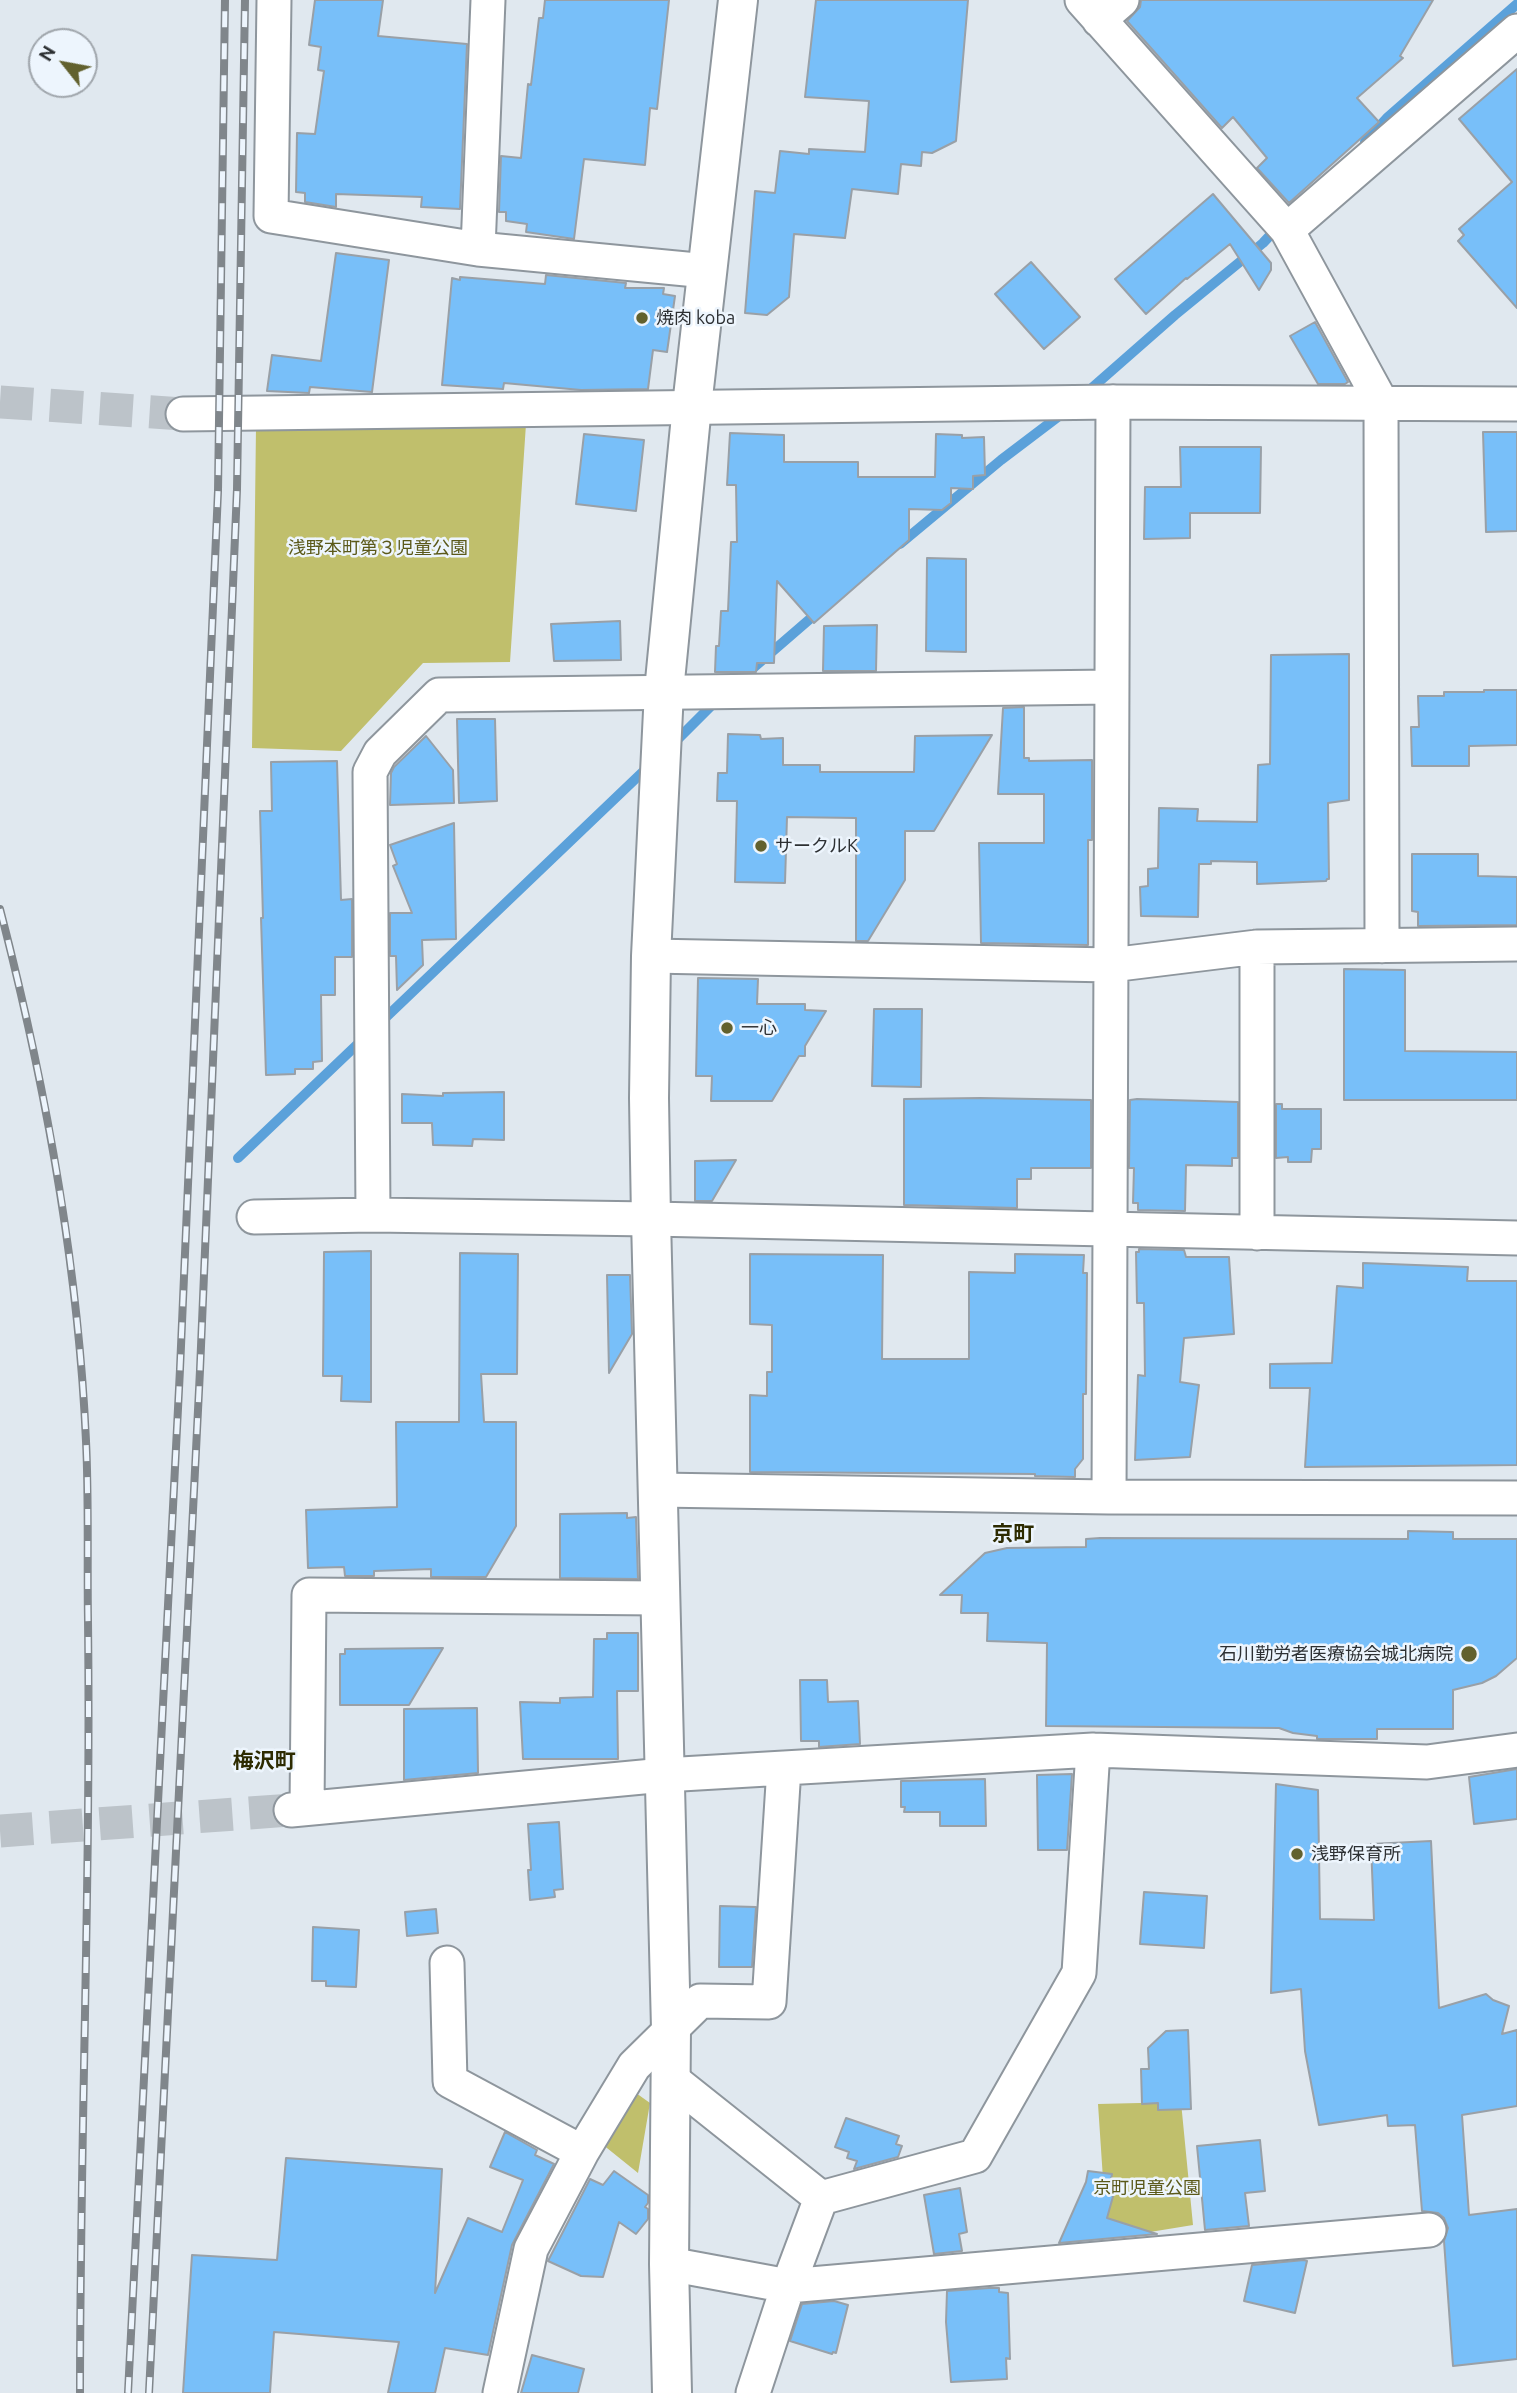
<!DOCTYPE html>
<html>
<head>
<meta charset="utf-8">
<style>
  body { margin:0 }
  #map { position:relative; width:1517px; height:2393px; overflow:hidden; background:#e0e8ef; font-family:Ubuntu,sans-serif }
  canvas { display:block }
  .north { position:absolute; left:28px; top:28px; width:70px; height:70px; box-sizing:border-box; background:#edf5fd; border:2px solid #a0a6ac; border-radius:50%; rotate:301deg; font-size:19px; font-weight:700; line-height:28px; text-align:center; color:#2d3033 }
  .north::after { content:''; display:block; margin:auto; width:24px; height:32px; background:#62612e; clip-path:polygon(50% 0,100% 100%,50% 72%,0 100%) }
</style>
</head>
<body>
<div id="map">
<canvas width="1517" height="2393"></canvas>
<div class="north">N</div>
</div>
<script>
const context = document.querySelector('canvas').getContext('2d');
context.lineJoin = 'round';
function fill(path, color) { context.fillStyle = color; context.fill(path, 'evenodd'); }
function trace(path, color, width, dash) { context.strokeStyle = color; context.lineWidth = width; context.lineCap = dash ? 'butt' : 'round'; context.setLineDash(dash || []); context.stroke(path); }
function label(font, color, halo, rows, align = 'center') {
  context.font = font + ' Ubuntu,"Noto Sans JP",sans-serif'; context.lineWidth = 5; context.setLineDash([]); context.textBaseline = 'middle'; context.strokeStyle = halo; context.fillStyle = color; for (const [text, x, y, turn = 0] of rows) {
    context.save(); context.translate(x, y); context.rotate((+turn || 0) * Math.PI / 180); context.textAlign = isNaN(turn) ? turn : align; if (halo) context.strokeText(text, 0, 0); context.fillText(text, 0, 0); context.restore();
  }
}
fill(new Path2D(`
  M526 424 510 662 423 663 341 751 252 748 256 427Z
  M636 2093 650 2103 638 2173 602 2144Z
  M1181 2102 1193 2225 1107 2239 1098 2104Z`), '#c0bf6c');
trace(new Path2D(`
  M1365 142 1388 117 1517 4
  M1085 394 1175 315 1263 243 1277 228
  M900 544 1001 460 1063 413
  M737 682 818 612
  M674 743 718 699
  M380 1023 650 765
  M238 1158 364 1038`), '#5ba1da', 10);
const building = new Path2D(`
  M315 0H383L378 36 467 44 460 209 421 207 422 197 336 194V207L305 202V193L296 192 297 133 315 134 324 71 318 70 321 47 309 45Z
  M545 0H669L657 109 650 108 645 165 584 159 574 239 526 232 527 224 506 221V212H499L501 156 521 158 528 84 531 85 539 18H543Z
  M816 0H968L956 141 932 153 922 152 921 166 901 164 898 194 852 189 845 238 794 234 789 297 767 315 745 313 755 191 775 193 780 151 809 154V149L865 152 869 101 805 97Z
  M1141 0H1433L1400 56 1403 58 1357 98 1379 122 1289 203 1257 168 1267 158 1233 117 1222 128 1127 21 1140 7Z
  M1517 69V308L1458 241 1464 235 1459 229 1512 182 1459 119Z
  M1213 194 1271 263V270L1259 290 1230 244 1187 279 1186 278 1146 314 1115 279Z
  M336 253 389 260 372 392 310 387 309 393 267 391 272 355 321 361Z
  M1031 262 1080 317 1044 349 995 294Z
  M546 275 626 283 625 288H664L663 294 675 296 667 352 653 350 648 389 581 390 504 383 503 389 442 385 452 278 460 280V277L545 284Z
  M1315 322 1348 382 1345 384H1318L1290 336Z
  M1483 432H1517V531L1486 532Z
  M730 433 784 435V462H858V477H935L936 434 962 435V438L984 437 985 475 973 476V489L951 488V503L942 510 909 509V540L814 623 777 581 774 663H757L756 672H715L716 646H719L721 611H728L731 542H737L736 485H727Z
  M584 434 644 440 636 511 576 504Z
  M1180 447H1261L1260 513H1190V538L1144 539 1145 487H1181Z
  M927 558 966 559V652L926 651Z
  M620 621 621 660 554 661 551 624Z
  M877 625 876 671H823L824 626Z
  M1349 654V800L1328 803 1329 879H1327L1326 881 1257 884V862L1211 861V864H1199L1198 917 1141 916 1140 887 1148 886V869L1158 868 1159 808 1198 809 1197 821 1257 822 1258 765 1270 764 1271 655Z
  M1484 690H1517V745L1469 746V766H1412L1411 727H1419L1418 696H1444V692H1484Z
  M1024 707V758H1029V761L1092 760V840H1088V945L981 943 979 843H1044V794H998L1003 708Z
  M457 719H495L497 801 459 803Z
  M728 734 760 735 761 739 783 738V765H820V772H914L915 736 992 735 934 831H905V880L868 941H856V818L787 817 785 883 735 882 737 801H717L718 773H727Z
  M426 736 453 770 454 803 390 805 391 773 394 767Z
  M337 761 341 900 352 899V957H335V995H321L322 1061 313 1062V1069H295V1074L266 1075 261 918H263L260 811H272L271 762Z
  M454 823 456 939 422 940 423 965 397 990 396 956H390V913H412L393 866 397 864 390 845Z
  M1412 854H1478V876L1517 877V925L1418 926V912L1412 911Z
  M1344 969 1405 970V1051L1517 1052V1100H1344Z
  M698 978 758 979 757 1004H805V1010L826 1011 805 1046V1056H799L772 1101H711L712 1076H696Z
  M874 1009H922L921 1087 872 1086Z
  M504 1092V1140L473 1139 472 1146 433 1145 432 1123H402V1094L443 1096V1093Z
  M980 1098 1091 1100V1168H1031V1179H1017V1208L904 1205V1099Z
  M1137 1099 1238 1102V1158H1232V1166L1186 1165 1185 1211 1138 1210V1203H1133L1134 1168H1129L1130 1100Z
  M1276 1104H1282V1109H1321V1149H1312L1311 1162H1288V1157L1276 1158Z
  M736 1160 712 1201H695V1161Z
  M1139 1249 1184 1250 1186 1257H1229L1234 1334 1184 1338 1180 1382 1199 1385 1190 1457 1135 1460 1138 1375 1145 1376 1144 1303H1137L1136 1252H1139Z
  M371 1251V1402L341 1401 342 1376H323L324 1252Z
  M460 1253 518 1254 517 1374H481L484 1422H516V1526L486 1577H431V1569L374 1571V1576H345L344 1567 308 1568 306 1510 397 1507 396 1422H459Z
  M750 1254 883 1255 882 1359H969V1272L1015 1273V1254L1084 1255 1083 1273H1087L1086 1394H1083V1459L1075 1469V1477L1035 1476V1474L750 1472V1395L767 1396V1372H772V1325L750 1324Z
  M1363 1263 1468 1267 1467 1281H1517V1465L1305 1467 1310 1388H1270V1364L1332 1363 1337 1286 1363 1288Z
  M607 1275H630L632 1334 609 1373Z
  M627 1513V1518L636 1517 638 1579 560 1578V1514Z
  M1408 1531 1453 1532V1539H1517V1658L1496 1676 1482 1683 1453 1690V1729H1377V1739H1317V1736L1293 1733 1279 1728 1046 1726 1047 1643 987 1641 988 1613H961L962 1595H940L985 1553 1007 1548 1086 1547V1539L1100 1538 1408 1539Z
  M607 1633H638V1691H617L618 1759H523L520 1702 560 1703V1698L593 1697 594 1639H607Z
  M443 1648 409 1705H340V1654H345V1649Z
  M800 1680H827L828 1702 858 1701 860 1744 819 1747V1741H801Z
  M477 1708 478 1773 404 1780V1709Z
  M1517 1769V1819L1474 1824 1469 1777Z
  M1072 1774 1067 1850H1038L1037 1775Z
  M985 1779 986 1826H940V1812H904L905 1807H901V1781Z
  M1276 1784 1318 1790 1320 1919 1374 1920 1371 1844 1431 1841 1439 2008 1486 1994 1493 2000 1509 2006 1502 2034 1517 2030V2106L1462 2115 1469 2215 1517 2209V2359L1453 2366 1444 2241 1448 2228 1444 2218 1438 2213 1422 2211 1415 2125 1388 2126 1387 2115 1319 2125 1305 2051 1301 1989 1271 1993Z
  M559 1822 563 1889 554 1890 555 1897 530 1900 528 1870H531L528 1824Z
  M1144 1892 1207 1896 1204 1948 1140 1944Z
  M720 1906 756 1907 752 1967H719Z
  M436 1909 438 1933 407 1936 405 1912Z
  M313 1927 359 1930 356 1987 326 1986V1981H312Z
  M1188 2030 1191 2109 1158 2110V2103L1142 2104 1141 2069H1149L1148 2048 1166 2031Z
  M846 2118 899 2136 896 2144 902 2146 898 2157 854 2169 857 2161 847 2158 849 2152 835 2147Z
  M505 2132 537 2150 535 2155 554 2164 512 2245 488 2355 445 2348 435 2393H388L399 2342 274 2332 270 2393H183L192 2255 277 2260 286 2158 442 2169 435 2293 468 2218 502 2232 523 2180 490 2167Z
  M1260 2140 1265 2191 1245 2193 1249 2226 1205 2230 1197 2146Z
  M614 2171 648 2195V2203L645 2207 648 2209V2219L636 2234 619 2222 603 2277 581 2276 548 2261 590 2179 603 2185Z
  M1088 2171 1112 2174 1109 2191 1114 2193 1107 2218 1157 2234 1059 2243 1086 2182Z
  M960 2188 967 2232 959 2234 962 2251 934 2254 924 2195Z
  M1304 2260 1307 2261 1295 2313 1244 2301 1252 2265Z
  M989 2288H999V2292L1008 2293 1010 2359 1006 2358 1007 2379 951 2382 946 2322 947 2291Z
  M834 2301 848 2305 836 2353 833 2352 832 2354 790 2341 802 2304Z
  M532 2355 584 2369 578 2393H521Z`);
fill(building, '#78bff9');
trace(building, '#99a0a7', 2);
trace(new Path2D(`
  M0 402 183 414
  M0 1831 291 1810`), '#bcc3c9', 33, [33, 17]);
const minor = new Path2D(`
  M274 0 271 216 478 249 707 271
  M1082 0 1287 230 1381 402 1382 946
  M1099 20 1122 0
  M1287 230 1517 31
  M478 249 488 0
  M183 414 1113 402 1517 404
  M1257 947V1233
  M651 956 1111 965 1257 947 1517 944
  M373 1215 370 772 380 753 439 695 1112 687
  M254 1217 373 1215 651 1219 1517 1238
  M658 1490 1109 1497 1517 1498
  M1109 1497 1113 402
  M307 1808 309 1595 660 1598
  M291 1810 664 1775 1093 1750 1427 1762 1517 1750
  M447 1963 450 2081 582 2152
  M669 2077 821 2198
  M669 2264 788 2286 1429 2230
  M500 2393 531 2249 582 2152 634 2066 700 2001 769 2002 784 1768
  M753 2393 788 2286 821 2198 975 2156 1079 1973 1093 1750`);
const tertiary = new Path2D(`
  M672 2393 669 2264 671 2029 651 1219 649 1098 651 956 664 691 692 406 738 0`);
trace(minor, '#8e969d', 37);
trace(tertiary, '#8e969d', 42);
trace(minor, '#fff', 33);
trace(tertiary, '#fff', 38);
const rail = new Path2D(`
  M0 909C45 1083 78 1261 86 1441 89 1501 87 1561 88 1621 91 1878 80 2136 80 2393
  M128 2393 180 1369 218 491 225 0
  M149 2393 200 1370 237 489 245 0`);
trace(rail, '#80868b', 8);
trace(rail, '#edf5fd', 5, [16]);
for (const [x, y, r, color] of [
  [642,318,7,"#62612e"],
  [761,846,7,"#62612e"],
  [727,1028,7,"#62612e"],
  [1469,1654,9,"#62612e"],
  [1297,1854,7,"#62612e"]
]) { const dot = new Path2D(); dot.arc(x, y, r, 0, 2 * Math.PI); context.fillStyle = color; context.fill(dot); trace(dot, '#edf5fd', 2.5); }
label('18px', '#2d3033', '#edf5fd', [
  ["焼肉 koba",656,318],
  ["サークルK",775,846],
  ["一心",741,1028],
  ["石川勤労者医療協会城北病院",1453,1654,"right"],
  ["浅野保育所",1311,1854]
], 'left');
label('18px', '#5b5919', '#edf5fd', [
  ["浅野本町第３児童公園",378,548],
  ["京町児童公園",1147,2188]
]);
label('bold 21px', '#2d2b01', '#edf5fd', [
  ["京町",1013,1534],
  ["梅沢町",264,1761]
]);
</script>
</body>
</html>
